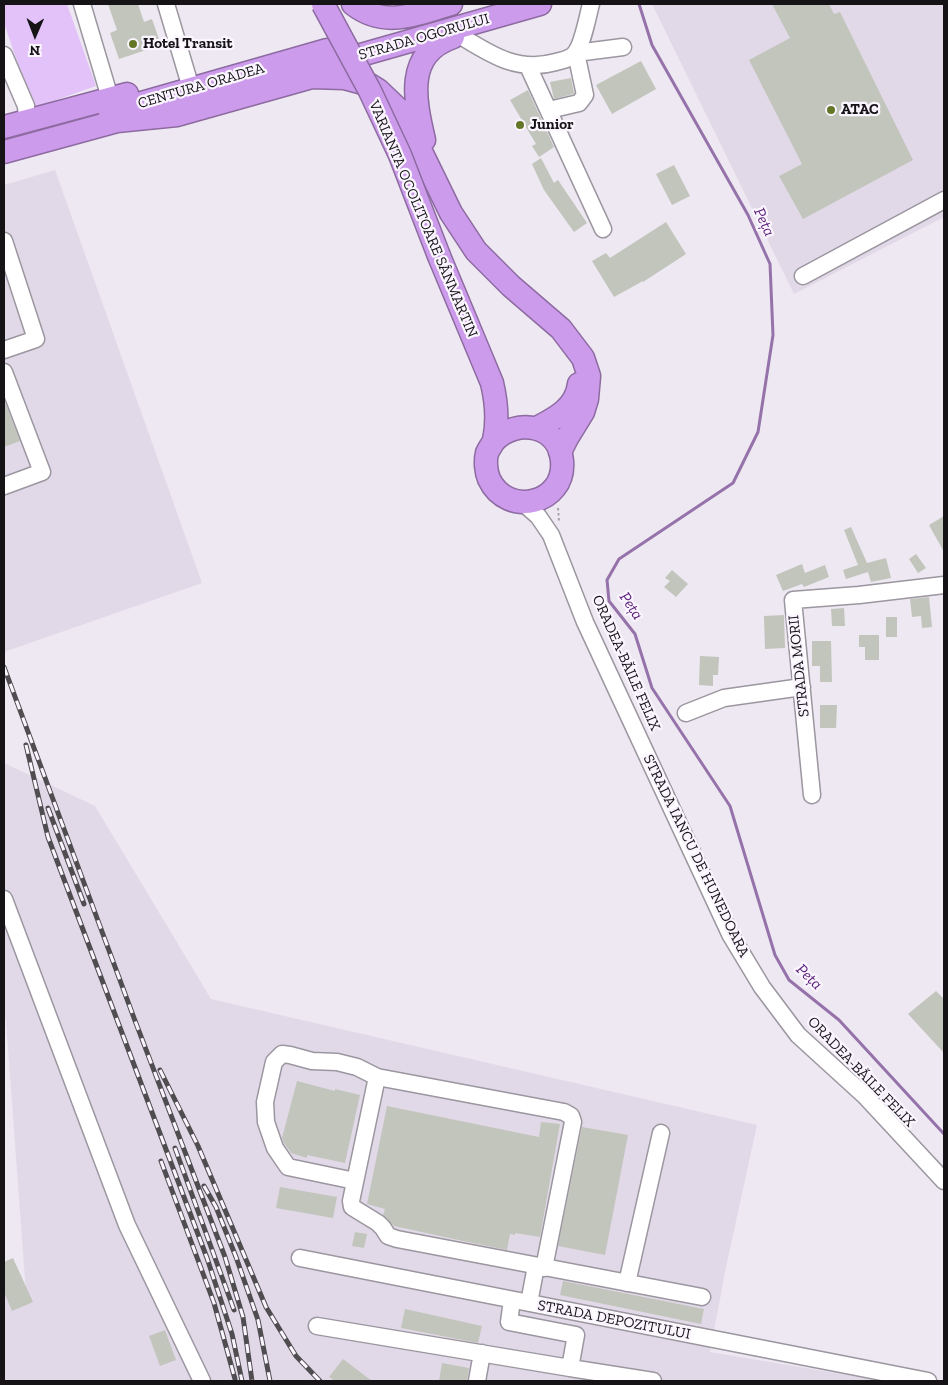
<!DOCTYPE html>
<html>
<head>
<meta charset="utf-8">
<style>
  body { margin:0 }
  #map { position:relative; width:948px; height:1385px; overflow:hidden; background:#ede8f1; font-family:"Zilla Slab",serif }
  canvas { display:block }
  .frame { position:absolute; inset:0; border:5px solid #151316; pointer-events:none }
  .north { position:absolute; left:10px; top:10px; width:50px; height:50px; -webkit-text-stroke:4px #faf5fe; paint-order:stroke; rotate:181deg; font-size:14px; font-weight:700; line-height:20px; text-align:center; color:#151316 }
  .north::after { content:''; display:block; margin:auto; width:18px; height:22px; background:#151316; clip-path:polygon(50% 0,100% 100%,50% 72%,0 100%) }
</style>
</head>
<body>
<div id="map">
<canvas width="948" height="1385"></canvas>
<div class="frame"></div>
<div class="north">N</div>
</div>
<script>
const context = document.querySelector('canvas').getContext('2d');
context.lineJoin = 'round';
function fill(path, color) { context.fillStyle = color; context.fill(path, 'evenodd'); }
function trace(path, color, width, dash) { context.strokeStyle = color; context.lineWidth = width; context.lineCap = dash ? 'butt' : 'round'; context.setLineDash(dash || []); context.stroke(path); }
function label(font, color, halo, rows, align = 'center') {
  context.font = font + ' "Zilla Slab",serif'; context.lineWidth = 4.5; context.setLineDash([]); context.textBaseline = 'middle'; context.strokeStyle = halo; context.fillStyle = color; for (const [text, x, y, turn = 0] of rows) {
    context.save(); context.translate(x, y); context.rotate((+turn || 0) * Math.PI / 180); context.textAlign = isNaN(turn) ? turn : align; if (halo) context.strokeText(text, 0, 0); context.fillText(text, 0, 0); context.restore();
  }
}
fill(new Path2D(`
  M652 4H944V217L794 294Z
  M55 170 202 583 4 652V185Z
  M4 763 95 806 211 999 757 1125 726 1267 710 1352 883 1381H4V1295L26 1293 6 1021 4 1014Z`), '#e2d9e8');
fill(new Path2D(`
  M4 4H67L96 86 33 108 4 23Z`), '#e2c2f8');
trace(new Path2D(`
  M639 4 652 45 748 215 770 264 773 335 758 432 733 483 619 559 607 580 609 601 635 634 652 688 730 806 775 955 789 980 839 1020 944 1134`), '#9572aa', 3);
fill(new Path2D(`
  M108 4H138L144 22 152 19 161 45 119 59 110 33 117 30Z
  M772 4H829L834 14 840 12 913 160 803 219 779 176 802 164 749 60 790 38Z
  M641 61 656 89 612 114 596 85Z
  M571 78 574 93 573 94 554 99 550 82Z
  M528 90 554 147 539 157 532 146 536 144 510 100Z
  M541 158 554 183 558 180 587 223 574 232 544 190 532 164Z
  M674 165 690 196 672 205 656 174Z
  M666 222 686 254 643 282V281L614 297 592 261 606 253 610 258Z
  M4 400 20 441 4 447Z
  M944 516V552L929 525Z
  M851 527 867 563 886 558 891 578 871 582 868 572 846 579 843 570 858 565 844 530Z
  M916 554 926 568 918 573 909 559Z
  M802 564 805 573 825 565 829 577 804 587 802 584 783 591 776 575Z
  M672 570 688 584 676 597 664 587 670 581 665 578Z
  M929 597 932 627 922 628 921 616 912 617 910 599Z
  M844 608 845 626H832L831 609Z
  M784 615 785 648 765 649 764 616Z
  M886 617H897V637H886Z
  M859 635H879V660H865V647H859Z
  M812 641H831L832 682H820V666H812Z
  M700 656 719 657 718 675H713V686L699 685Z
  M820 705H837L836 728H820Z
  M936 991 944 999V1053L908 1014Z
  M297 1081 335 1091V1089L360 1095 345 1163 307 1155V1158L291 1153 284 1143 282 1138Z
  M387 1106 539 1137 541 1122 560 1124 540 1237 515 1233V1235L510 1234 507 1250 463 1241 394 1226 383 1215 385 1209 367 1204Z
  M582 1127 628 1135 605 1255 558 1246Z
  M280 1187 337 1197 333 1218 276 1208Z
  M355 1232 367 1234 364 1248 352 1246Z
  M13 1258 33 1302 12 1311 4 1292V1262Z
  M563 1281 704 1309 701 1324 560 1295Z
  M405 1309 482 1326 478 1343 401 1328Z
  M165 1330 176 1360 160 1366 149 1336Z
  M343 1359 372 1381H335L329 1377Z
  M442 1363 469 1368 467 1381H439Z`), '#c2c5bc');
const minor = new Path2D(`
  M82 4 110 98
  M166 4 188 78
  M459 35C490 54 517 73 556 62 563 60 572 59 576 52 583 43 588 15 591 4
  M4 55 26 106 27 120
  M528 66 603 229
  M549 110 579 103 585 95 576 53 623 47
  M4 241 36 339 4 350
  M803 276 944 200
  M4 372 42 472 4 486
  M522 502 538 516 551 535 585 622 730 934 762 987 798 1035 865 1096 944 1181
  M686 713 724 698 802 687
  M812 795 793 600 859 595 944 585
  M4 899 127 1225 202 1381
  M355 1181 288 1167 275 1148 266 1122 265 1102 274 1062 282 1054 290 1055 312 1061 337 1062 357 1067 377 1077
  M300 1258 928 1381
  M544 1268 573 1122 571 1116 564 1112 377 1077 351 1201 352 1207 378 1223 383 1228 388 1236 397 1239 702 1297
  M627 1283 661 1133
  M529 1303 536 1266
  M317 1326 570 1368 576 1335 509 1322 512 1300
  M570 1368 653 1381
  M477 1381 482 1353`);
const highway = new Path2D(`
  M353 4C385 29 416 14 451 4
  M308 70 540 4
  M110 112 327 50
  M117 121 177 115 312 77 344 78 370 85 378 90 398 109 409 127 451 213 476 251 511 286 561 329 583 358 589 376 587 399 583 412 567 438 560 452
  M4 127 127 94
  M424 140C415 101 404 54 453 37
  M4 152 132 117
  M439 256 492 383C496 400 498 422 494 440 493 444 489 448 487 453 485 461 486 472 489 479 507 518 566 504 562 461 559 425 517 417 494 441
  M537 428C556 418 576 408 579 384`);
trace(minor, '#9b969f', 19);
trace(highway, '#8d6ba1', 25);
trace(new Path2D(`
  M558 508 559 521`), '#a8a3ab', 2, [2.5, 2.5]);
trace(minor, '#fff', 16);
trace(highway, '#cd9bec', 22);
const rail = new Path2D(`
  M4 667 134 1018 225 1257 243 1317 252 1381
  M26 745 48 837 207 1258 232 1334 242 1381
  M48 808 84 904
  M160 1070 198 1146 266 1307 296 1356 320 1381
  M175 1148 234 1310
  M161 1161 214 1303 235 1379
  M204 1186 216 1207 236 1257 258 1320 270 1381`);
trace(rail, '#504d51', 5);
trace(rail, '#faf5fe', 3, [9]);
const highwayBridge = new Path2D(`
  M323 4 370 91 400 155 439 256`);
trace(highwayBridge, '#8d6ba1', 25, []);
trace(highwayBridge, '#cd9bec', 22);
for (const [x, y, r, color] of [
  [133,44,5,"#637727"],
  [831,110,5,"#637727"],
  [520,125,5,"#637727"]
]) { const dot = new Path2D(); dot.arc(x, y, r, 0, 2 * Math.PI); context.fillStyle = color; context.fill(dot); trace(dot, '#faf5fe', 2); }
label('15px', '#151316', '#faf5fe', [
  ["STRADA OGORULUI",424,37,-16],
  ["CENTURA ORADEA",201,86,-16],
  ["VARIANTA OCOLITOARE SÂNMARTIN",423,219,67],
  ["ORADEA-BĂILE FELIX",626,663,66],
  ["STRADA MORII",799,666,-96],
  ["STRADA IANCU DE HUNEDOARA",696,856,64],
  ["ORADEA-BĂILE FELIX",861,1072,46],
  ["STRADA DEPOZITULUI",614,1320,11]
]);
label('bold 15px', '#151316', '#faf5fe', [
  ["Hotel Transit",143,44],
  ["ATAC",841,110],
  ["Junior",530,125]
], 'left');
label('italic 16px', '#5b1f7a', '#faf5fe', [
  ["Peța",764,222,65],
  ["Peța",631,606,56],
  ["Peța",809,977,44]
]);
</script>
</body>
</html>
